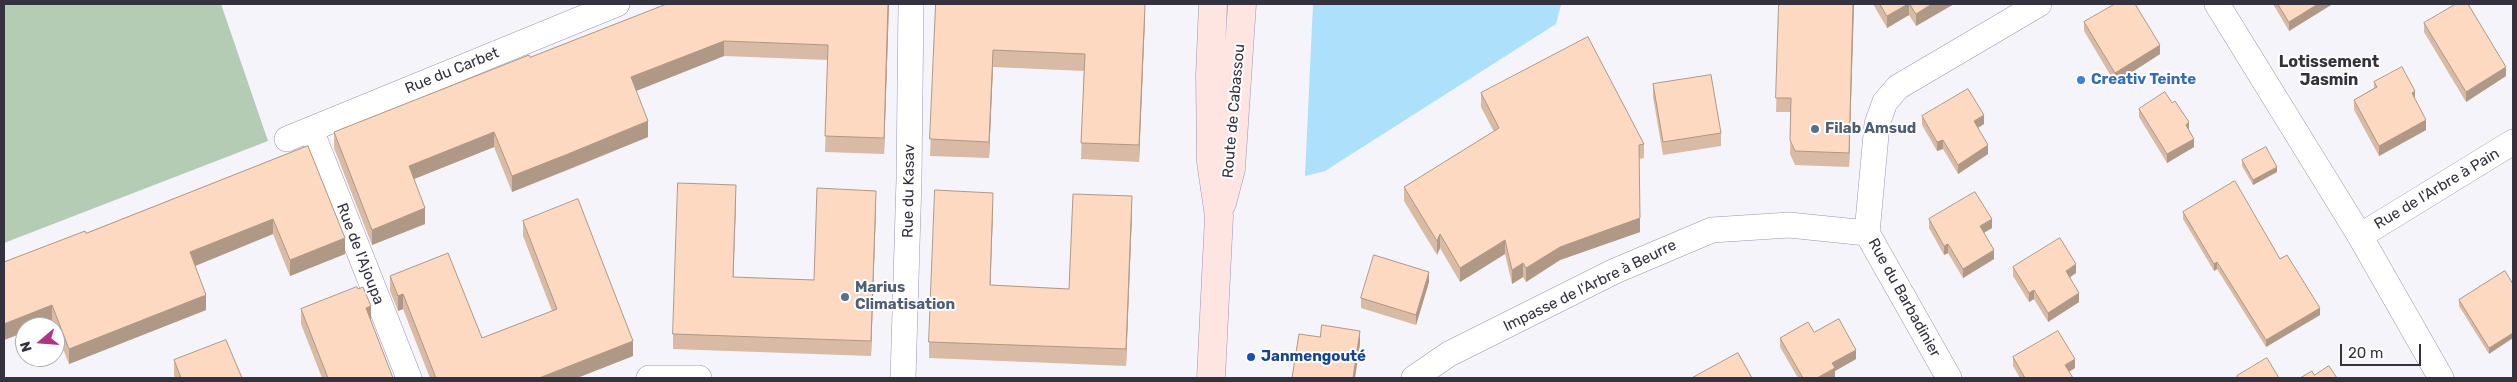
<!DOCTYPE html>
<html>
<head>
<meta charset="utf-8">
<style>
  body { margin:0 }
  #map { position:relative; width:2517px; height:382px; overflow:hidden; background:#f5f4fa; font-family:Rubik,sans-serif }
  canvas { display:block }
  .frame { position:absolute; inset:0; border:5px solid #34323e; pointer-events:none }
  .north { position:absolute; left:15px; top:317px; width:50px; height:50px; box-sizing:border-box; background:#fff; border:1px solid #aeadb2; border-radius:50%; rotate:252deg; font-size:14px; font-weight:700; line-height:20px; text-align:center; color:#34323e }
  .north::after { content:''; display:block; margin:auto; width:18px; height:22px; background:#b13382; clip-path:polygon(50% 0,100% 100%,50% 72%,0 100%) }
  .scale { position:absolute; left:2340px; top:344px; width:81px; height:22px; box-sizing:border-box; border:2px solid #34323e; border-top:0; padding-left:6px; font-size:15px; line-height:18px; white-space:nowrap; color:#34323e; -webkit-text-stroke:4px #fff; paint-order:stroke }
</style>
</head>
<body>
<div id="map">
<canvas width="2517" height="382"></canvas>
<div class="frame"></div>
<div class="north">N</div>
<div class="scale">20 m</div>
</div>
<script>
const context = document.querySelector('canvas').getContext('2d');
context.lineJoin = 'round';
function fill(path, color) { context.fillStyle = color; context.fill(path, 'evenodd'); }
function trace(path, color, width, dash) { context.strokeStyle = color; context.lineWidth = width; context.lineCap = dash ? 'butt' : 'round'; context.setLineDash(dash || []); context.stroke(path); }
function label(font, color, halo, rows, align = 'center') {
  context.font = font + ' Rubik,sans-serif'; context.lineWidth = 4; context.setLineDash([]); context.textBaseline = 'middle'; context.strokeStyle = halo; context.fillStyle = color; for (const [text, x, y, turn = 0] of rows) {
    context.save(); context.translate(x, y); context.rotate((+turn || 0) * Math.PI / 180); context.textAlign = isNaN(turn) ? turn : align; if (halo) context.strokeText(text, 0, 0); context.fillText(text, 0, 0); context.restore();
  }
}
fill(new Path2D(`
  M4 4H221L268 141 4 243Z`), '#b4ccb4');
fill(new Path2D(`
  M1313 4H1559L1561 5 1556 24 1325 171 1305 176Z`), '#ade1fb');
const street = new Path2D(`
  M2217 4 2360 236 2441 378
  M311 130 409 378
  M287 139 617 4
  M2360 236 2513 142
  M649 378H699
  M903 378 909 179 911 4
  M1414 378 1449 354 1615 271 1712 230 1789 225 1867 233
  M1949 378 1867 233 1877 124 1885 102 1898 87 2039 4`);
const secondary = new Path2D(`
  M1222 203 1231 169 1242 4
  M1211 378 1219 216 1211 162 1210 75 1213 4`);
trace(street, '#9b95b3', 26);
trace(secondary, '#9b95b3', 29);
trace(street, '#fff', 25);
trace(secondary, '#ffe5e2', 28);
fill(new Path2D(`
  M889 4 884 154 825 152 828 60 724 56 636 91 648 137 568 170 512 192 494 147 414 179 425 224 372 245 334 148V132L530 57Z
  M936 4 1145 18 1139 162 1081 159 1084 71 993 67 989 158 930 156Z
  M1779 4H1854L1849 167 1795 165 1790 154 1791 112H1776Z
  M1873 4H1954L1916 26 1909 15 1887 28Z
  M2273 4H2331V5L2289 31Z
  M2084 22 2160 54 2115 83 2084 31Z
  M2424 23 2506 76 2466 102 2424 32Z
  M2374 82 2415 99 2426 130 2379 156 2354 110V100L2374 88Z
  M1653 84 1721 133V146L1663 155 1653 97Z
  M1481 93 1644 144V158L1639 159 1640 232 1560 260 1526 282 1523 277 1512 284 1505 254 1460 282 1440 248 1437 255 1404 201V187L1494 132 1481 107Z
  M2139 109 2189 130 2194 147 2167 163 2139 117Z
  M1922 116 1984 124 1978 128 1988 154 1958 174 1943 149 1937 151 1922 125Z
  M308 146 345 254 290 276 273 234 195 266 206 310 69 364 55 329V327H54L52 321 37 327H25V332L4 340V262L86 233Z
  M2242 160 2277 172 2253 185 2242 166Z
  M736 200 733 277 814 280 876 206 871 356 673 349V334Z
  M993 209 990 285 1069 289 1132 213 1126 366 929 358V342Z
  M2183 212 2280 259 2320 315 2266 347 2217 269 2214 271 2183 219Z
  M1929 219 1992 228 1984 233 1994 259 1963 278 1948 253 1944 255 1929 228Z
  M523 221 633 356 577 378H430L403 309 398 311 390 291V276L482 338 552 311 523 236Z
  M2013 267 2076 273 2070 277 2079 302 2048 322 2034 299 2029 302 2013 276Z
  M2505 271 2489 354 2459 306V300Z
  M1429 282 1416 325 1361 308V298Z
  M358 289 371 321 393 378H322L301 324V309Z
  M1814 332 1856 359 1835 371V377L1833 378H1798L1780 347V338Z
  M2013 357 2075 368 2069 372 2073 378H2020L2013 366Z
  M174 360 242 378H175L174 375Z`), '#d9bba5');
fill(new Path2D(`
  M888 4H889L884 154V138Z
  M1145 4V18L1139 162V145Z
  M1853 4H1854L1849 167V153Z
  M1908 4H1909V15L1887 28V16Z
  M1932 4H1954L1916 26V14Z
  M2318 4H2331V5L2289 31V22Z
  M724 41V56L631 93V77Z
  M2160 45V54L2115 83V73Z
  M993 50V67L989 158V142Z
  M2506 67V76L2466 102V92Z
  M2415 91V101L2412 93Z
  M1984 115V124L1974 130V121Z
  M2426 120V130L2379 156V146Z
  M648 121V137L512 192V176Z
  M2189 122V131L2186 125Z
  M494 132V147L409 181V166Z
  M2194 139V147L2167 163V154Z
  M1943 140V149L1937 151V142Z
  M1988 145V154L1958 174V165Z
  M2277 167V172L2253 185V180Z
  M736 185V200L733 292V277Z
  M876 191V206L871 356V341Z
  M993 193V209L990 301V285Z
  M1132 196V213L1126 366V349Z
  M425 208V224L372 245V230Z
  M1640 218V232L1560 260 1526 282V268L1560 247Z
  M273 219V234L190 268V252Z
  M1992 219V228L1980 235V226Z
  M1440 234V248L1437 255V241Z
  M345 238V254L290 276V260Z
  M1505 240V254L1460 282V268Z
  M1948 244V253L1944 255V246Z
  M1994 250V259L1963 278V269Z
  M2217 262V269L2214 271V264Z
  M1523 263V277L1512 284V270Z
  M2076 264V273L2066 280V271Z
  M1429 272V282L1416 325V315Z
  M2034 290V299L2029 302V293Z
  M2079 293V302L2048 322V313Z
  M403 294V309L398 311V296Z
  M206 295V310L69 364V349Z
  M52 305V321L37 327H25V332L4 340V324Z
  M371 306V321L366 323V308Z
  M2320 308V315L2266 347V340Z
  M1360 331V344L1355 378H1353Z
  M2513 333V338L2489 354V348Z
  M633 341V356L577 378H539Z
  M1856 350V359L1835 371V377L1833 378H1817L1832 363Z
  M2075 359V368L2065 374V365Z`), '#b09886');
const building = new Path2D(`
  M667 4H888L884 138 825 136 828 45 724 41 631 77 648 121 568 154 512 176 494 132 409 166 425 208 372 230 334 132 529 55 530 57Z
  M936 4H1145L1139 145 1081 143 1085 54 993 50 989 142 930 139Z
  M1779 4H1853L1849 153 1795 151 1790 140 1791 98H1776Z
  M1880 4H1908L1887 16Z
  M1910 4H1932L1916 14Z
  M2115 4H2135L2160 45 2115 73 2084 22Z
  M2278 4H2318L2289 22Z
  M2456 4H2468L2506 67 2466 92 2424 23Z
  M1588 37 1644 144 1639 145 1640 218 1560 247 1526 268 1523 263 1512 270 1505 240 1460 268 1440 234 1437 241 1404 187 1499 128 1481 93Z
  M2402 67 2415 91 2412 93 2426 120 2379 146 2354 100 2377 87 2374 82Z
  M1711 75 1721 133 1663 142 1653 84Z
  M1968 89 1984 115 1974 121 1988 145 1958 165 1943 140 1937 142 1922 116Z
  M2165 92 2172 103 2175 101 2189 122 2186 125 2194 139 2167 154 2139 109Z
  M308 146 345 238 290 260 273 219 190 252 206 295 69 349 52 305 4 324V262L85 231 86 233Z
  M2266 147 2277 167 2253 180 2242 160Z
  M2235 181 2280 259 2287 255 2320 308 2266 340 2217 262 2214 264 2183 212Z
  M678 183 736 185 733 277 814 280 817 188 876 191 871 341 673 334Z
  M935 190 993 193 990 285 1069 289 1073 194 1132 196 1126 349 929 342Z
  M1975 192 1992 219 1980 226 1994 250 1963 269 1948 244 1944 246 1929 219Z
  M578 199 633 341 539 378H436L403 294 398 296 390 276 448 253 482 338 557 309 523 221Z
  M2060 238 2076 264 2066 271 2079 293 2048 313 2034 290 2029 293 2013 267Z
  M1374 255 1429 272 1416 315 1361 298Z
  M2505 271 2513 284V333L2489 348 2459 300Z
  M357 287 358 289 363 287 371 306 366 308 393 378H328L301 309Z
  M1839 319 1856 350 1832 363 1835 368 1817 378H1803L1780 338 1808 322 1814 332Z
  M1322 325 1360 331 1353 378H1292L1299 334 1320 337Z
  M2058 331 2075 359 2065 365 2073 378H2025L2013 357Z
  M226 340 242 378H181L174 360Z
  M1738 353 1752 378H1692Z
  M2267 358 2279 378H2238L2237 376Z
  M2329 366 2337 378H2300L2312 371 2314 375Z`);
fill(building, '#fcd9c0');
trace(building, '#b09886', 1);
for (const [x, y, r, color] of [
  [2081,80,5,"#3f7fe0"],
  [1815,129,5,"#5c6f8a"],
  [845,297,5,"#5c6f8a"],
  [1251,357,5,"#1a4fb4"]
]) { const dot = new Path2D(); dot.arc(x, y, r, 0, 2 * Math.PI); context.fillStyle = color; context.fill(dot); trace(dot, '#fff', 2); }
label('15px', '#34323e', '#fff', [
  ["Rue du Carbet",452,71,-22],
  ["Route de Cabassou",1234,111,-85],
  ["Rue de l'Arbre à Pain",2437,189,-31],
  ["Rue du Kasav",909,191,-89],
  ["Rue de l'Ajoupa",360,254,69],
  ["Impasse de l'Arbre à Beurre",1590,286,-26],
  ["Rue du Barbadinier",1904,298,61]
]);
label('bold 15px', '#366cbe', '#fff', [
  ["Creativ Teinte",2091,80]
], 'left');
label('bold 15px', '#4e5e75', '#fff', [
  ["Filab Amsud",1825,129],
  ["Marius",855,288],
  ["Climatisation",855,305]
], 'left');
label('bold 15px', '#164399', '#fff', [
  ["Janmengouté",1261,357]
], 'left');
label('bold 16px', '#34323e', '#fff', [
  ["Lotissement",2329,62],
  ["Jasmin",2329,80]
]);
</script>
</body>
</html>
